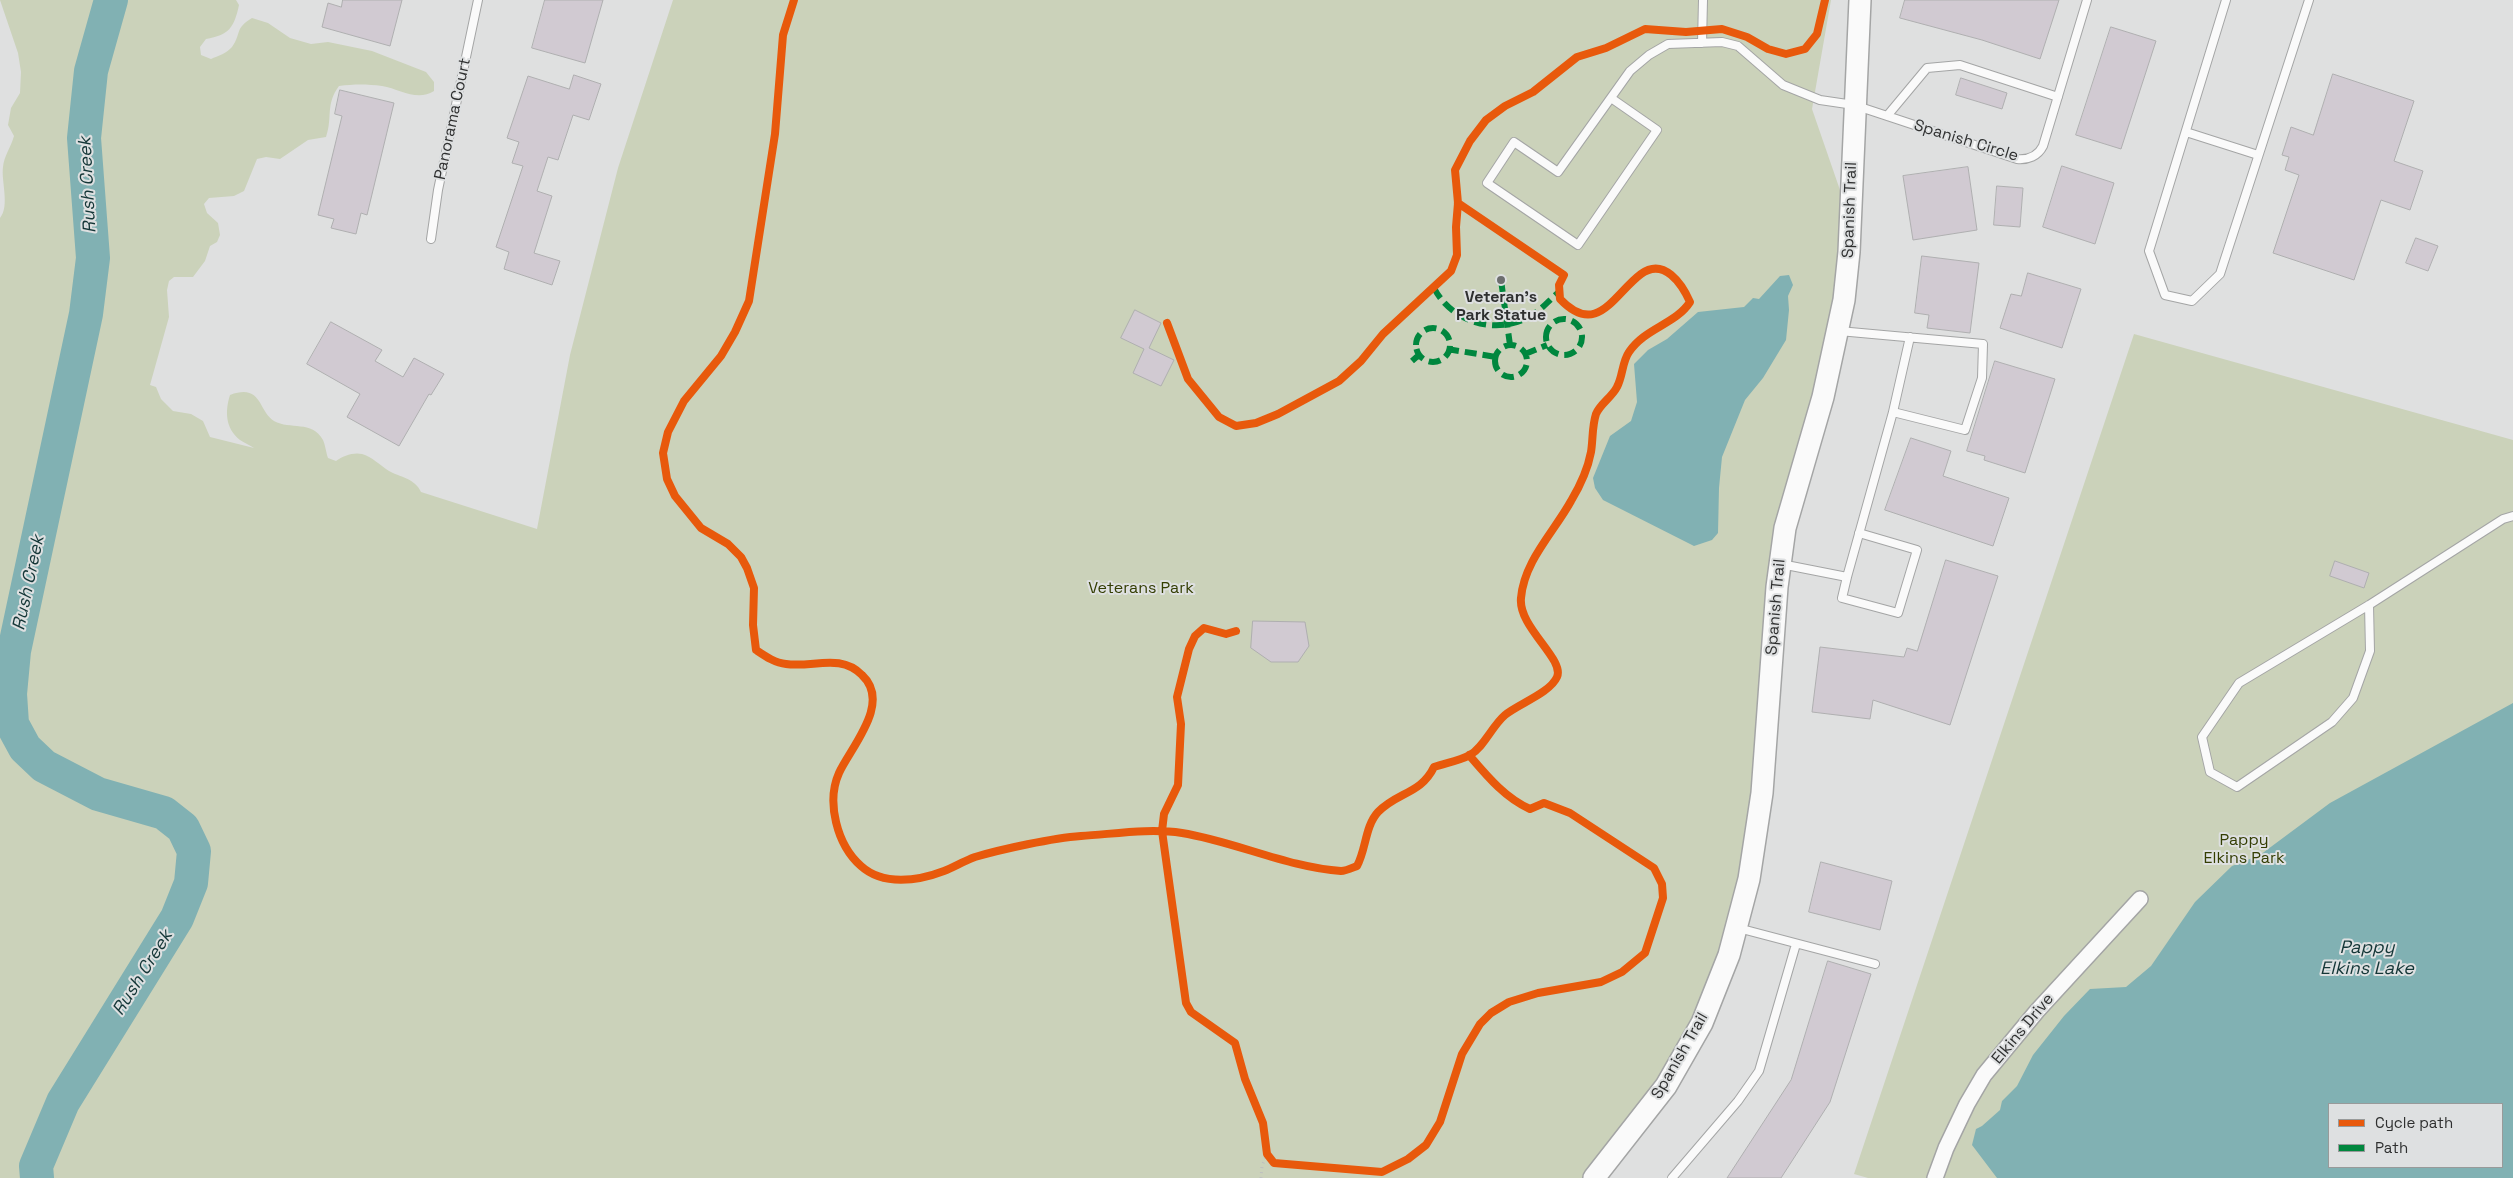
<!DOCTYPE html>
<html>
<head>
<meta charset="utf-8">
<style>
  body { margin:0 }
  #map { position:relative; width:2513px; height:1178px; overflow:hidden; background:#dfe0e0; font-family:"Space Grotesk",sans-serif }
  canvas { display:block }
  .legend { position:absolute; left:2328px; top:1103px; width:175px; height:65px; box-sizing:border-box; background:#dee0e1; border:1px solid #989a9a; margin:0; padding:6px 9px; list-style:none; font-size:15px; color:#2f3030 }
  .legend li { display:flex; align-items:center; gap:10px; height:25px }
  .legend b { width:25px; border:1px solid #989a9a }
</style>
</head>
<body>
<div id="map">
<canvas width="2513" height="1178"></canvas>
<ul class="legend">
<li><b style="height:6px;background:#e8590c"></b>Cycle path</li>
<li><b style="height:6px;background:#00873e"></b>Path</li>
</ul>
</div>
<script>
const context = document.querySelector('canvas').getContext('2d');
context.lineJoin = 'round';
function fill(path, color) { context.fillStyle = color; context.fill(path, 'evenodd'); }
function trace(path, color, width, dash) { context.strokeStyle = color; context.lineWidth = width; context.lineCap = dash ? 'butt' : 'round'; context.setLineDash(dash || []); context.stroke(path); }
function label(font, color, halo, rows, align = 'center') {
  context.font = font + ' "Space Grotesk",sans-serif'; context.lineWidth = 4; context.setLineDash([]); context.textBaseline = 'middle'; context.strokeStyle = halo; context.fillStyle = color; for (const [text, x, y, turn = 0] of rows) {
    context.save(); context.translate(x, y); context.rotate((+turn || 0) * Math.PI / 180); context.textAlign = isNaN(turn) ? turn : align; if (halo) context.strokeText(text, 0, 0); context.fillText(text, 0, 0); context.restore();
  }
}
fill(new Path2D(`
  M0 0H236L239 5C234 28 229 35 206 39L200 47 201 55 211 59C218 56 227 53 232 47 242 33 234 29 252 18L268 23 290 38 311 44 328 42 372 51 426 72 434 82V91C417 102 400 89 382 86 367 84 354 84 339 86 325 105 333 117 326 137L308 140 280 159 266 157 257 159 244 191 234 196 209 198 204 204 207 213 218 223 220 235 217 242 210 246 205 261 193 277H174L169 281 167 290 169 317 150 385 156 387 161 399 173 411 191 414 203 421 210 437 254 448C250 445 244 443 240 440 225 428 225 411 230 395 262 383 258 411 274 421 290 430 312 420 323 440 325 444 326 452 328 458L336 461C343 456 353 452 362 454 372 457 380 465 389 471 399 477 415 478 421 492L537 529 570 355 618 168 673 0H1831L1812 109 1850 219 1771 667 1749 879 1666 1086 1595 1178H0V218C10 206 1 181 3 167 4 156 11 147 14 136L8 125 11 108 20 93 21 72 18 53Z
  M2134 334 2513 440V1178H1868L1854 1174ZM2329 1104H2502V1167H2329Z`), '#cbd2ba');
fill(new Path2D(`
  M1789 275 1793 285 1788 296 1789 310 1786 340 1763 378 1745 400 1722 457 1719 488 1718 533 1712 540 1694 546 1603 500 1595 488 1593 478 1610 436 1631 421 1637 402 1634 364 1648 350 1667 339 1698 312 1744 307 1753 298 1759 299 1780 276Z
  M2513 703V1178H1997L1972 1145 1976 1129 1982 1126 2000 1110 2002 1101 2017 1086 2033 1055 2064 1016 2090 989 2126 987 2151 966 2195 902 2232 866 2260 855 2330 803ZM2502 1104V1167H2329V1104Z`), '#81b1b3');
trace(new Path2D(`
  M37 1178 36 1166 63 1102 177 918 191 883 194 851 183 828 164 813 98 794 44 766 25 748 12 724 10 694 14 651 86 314 93 258 84 138 91 71 111 0`), '#81b1b3', 34);
const building = new Path2D(`
  M343 0H402L390 46 322 27 328 3 341 7Z
  M545 0H603L585 63 532 48Z
  M1905 0H2059L2040 59 1982 40 1900 18Z
  M2111 27 2156 41 2121 149 2076 135Z
  M2333 74 2414 101 2394 161 2423 171 2410 210 2381 200 2354 280 2273 253 2299 175 2285 170 2289 157 2282 155 2291 127 2313 135Z
  M574 75 601 84 589 120 573 115 558 160 548 157 537 191 552 196 534 253 560 261 552 285 504 269 509 252 496 247 523 166 512 163 519 142 507 138 528 76 569 89Z
  M1961 78 2007 93 2002 109 1956 95Z
  M340 90 394 103 367 215 361 213 356 234 331 228 334 219 318 215 342 116 335 114Z
  M2062 166 2114 183 2095 244 2043 227Z
  M1968 167 1977 230 1913 240 1903 176Z
  M1997 186 2023 188 2020 227 1994 225Z
  M2416 238 2438 246 2428 271 2406 263Z
  M1922 256 1979 263 1970 333 1927 328 1929 315 1915 313Z
  M2028 273 2081 289 2062 348 2000 328 2011 294 2021 296Z
  M1135 310 1161 323 1149 348 1174 360 1161 386 1133 373 1144 349 1121 338Z
  M331 322 382 350 375 361 403 377 414 358 444 374 431 395 429 394 399 446 347 417 360 394 307 364Z
  M1995 361 2055 379 2025 473 1984 460 1985 456 1967 451Z
  M1911 438 1951 451 1943 476 2009 498 1993 546 1885 510Z
  M1946 560 1998 576 1950 725 1873 700 1870 719 1812 712 1820 647 1904 657 1907 648 1917 651Z
  M2335 561 2369 573 2364 588 2330 576Z
  M1253 621 1305 622 1309 646 1298 662H1271L1251 648Z
  M1821 862 1892 881 1880 930 1809 912Z
  M1828 961 1871 974 1830 1102 1781 1178H1727L1791 1080Z`);
fill(building, '#d1cad2');
trace(building, '#afafb0', 1);
const lane = new Path2D(`
  M2226 0 2149 251 2165 295 2192 301 2220 274 2309 0
  M1702 43 1703 0
  M1611 98 1657 130 1578 245 1487 183 1514 142 1558 172 1630 71 1649 55 1668 44 1722 42 1738 46 1783 85 1820 100 1854 105 2017 159C2028 160 2038 156 2043 146L2087 0
  M1887 116 1927 68 1960 65 2058 97
  M2186 132 2258 155
  M431 239 438 190 478 0
  M1893 412 1910 337
  M1781 564 1847 577 1893 412 1965 430 1982 378 1983 344 1839 331
  M1847 577 1842 598 1898 613 1917 550 1859 533
  M2369 605 2370 651 2353 698 2332 722 2237 787 2210 772 2202 737 2239 683 2369 605 2503 519 2513 516
  M1738 928 1875 964
  M1672 1178 1738 1101 1759 1071 1796 944`);
const street = new Path2D(`
  M1935 1178 1946 1148 1967 1104 1984 1075 2037 1011 2140 899`);
const secondary = new Path2D(`
  M1594 1178 1666 1086 1702 1023 1729 955 1749 879 1762 793 1777 587 1785 528 1823 397 1844 300 1849 252 1860 0`);
trace(lane, '#a4a5a5', 10);
trace(street, '#a4a5a5', 18);
trace(secondary, '#a4a5a5', 24);
trace(new Path2D(`
  M1162 831 1164 814 1178 785 1181 724 1177 697 1189 649 1195 636 1204 628 1226 634 1236 631
  M1261 1178 1262 1166 1267 1154`), '#bebfbf', 3, [1, 4]);
trace(lane, '#fafafa', 8);
trace(street, '#fafafa', 15);
trace(secondary, '#fafafa', 21);
trace(new Path2D(`
  M1501 280 1510 345
  M1434 288C1451 321 1493 335 1527 318 1540 312 1549 300 1560 291
  M1546 337a18 18 0 1 1 36 0a18 18 0 1 1-36 0Z
  M1416 345a17 17 0 1 1 34 0a17 17 0 1 1-34 0Z
  M1495 361a16 16 0 1 1 32 0a16 16 0 1 1-32 0Z
  M1447 349 1496 357
  M1525 354 1547 345
  M1412 361 1420 354`), '#00873e', 6, [12, 6]);
trace(new Path2D(`
  M794 0 783 35 775 134 749 301 735 332 721 356 684 401 668 432 663 453 667 479 675 496 701 528 728 544 741 557 747 568 754 588 753 625 756 650C765 656 775 663 786 664 813 668 840 653 862 675 892 703 851 747 839 773 826 802 837 845 861 866 883 886 918 881 944 871 954 867 964 861 975 857 1002 849 1053 838 1081 836 1114 834 1149 828 1182 833 1233 841 1290 868 1341 871 1346 871 1352 868 1357 866 1366 850 1365 826 1378 812 1397 792 1421 794 1434 767 1445 763 1459 761 1470 755 1484 747 1492 726 1505 715 1518 704 1550 693 1557 677 1565 659 1518 627 1521 598 1524 561 1554 532 1571 501 1580 486 1588 468 1591 452 1593 440 1592 426 1596 414 1600 404 1612 397 1617 387 1623 376 1622 362 1629 352 1645 328 1676 324 1690 302 1682 284 1664 257 1641 274 1614 294 1597 338 1560 299L1559 285 1564 275 1458 203
  M1167 323 1188 379 1219 417 1236 426 1256 423 1278 414 1339 381 1361 361 1383 334 1451 271 1457 255 1456 227 1458 203 1455 170 1470 141 1486 120 1505 106 1533 92 1577 57 1606 48 1645 29 1686 32 1722 29 1747 37 1768 49 1786 54 1805 49 1817 34 1825 0
  M1236 631 1226 634 1204 628 1195 636 1189 649 1177 697 1181 724 1178 785 1164 814 1162 831 1186 1003 1191 1012 1235 1043 1245 1079 1263 1123 1267 1154 1274 1163 1382 1172 1408 1159 1426 1145 1440 1122 1462 1054 1480 1024 1491 1013 1509 1002 1538 993 1601 982 1622 972 1645 953 1663 898 1662 884 1654 868 1570 813 1544 803 1530 809C1505 798 1487 776 1469 755`), '#e8590c', 8);
for (const [x, y, r, color] of [
  [1501,280,5,"#6d6e6e"]
]) { const dot = new Path2D(); dot.arc(x, y, r, 0, 2 * Math.PI); context.fillStyle = color; context.fill(dot); trace(dot, '#dee0e1', 2); }
label('16px', '#2f3030', '#dee0e1', [
  ["Panorama Court",453,119,-78],
  ["Spanish Circle",1966,141,17],
  ["Spanish Trail",1850,210,-88],
  ["Spanish Trail",1776,607,-85],
  ["Elkins Drive",2023,1029,-50],
  ["Spanish Trail",1680,1056,-60]
]);
label('bold 16px', '#2f3030', '#dee0e1', [
  ["Veteran's",1501,298],
  ["Park Statue",1501,316]
]);
label('16px', '#343e03', '#dee0e1', [
  ["Veterans Park",1141,589],
  ["Pappy",2244,841],
  ["Elkins Park",2244,859]
]);
label('italic 18px', '#143637', '#dee0e1', [
  ["Rush Creek",88,185,-93],
  ["Rush Creek",29,583,-78],
  ["Pappy",2367,948],
  ["Elkins Lake",2367,969],
  ["Rush Creek",143,973,-58]
]);
</script>
</body>
</html>
